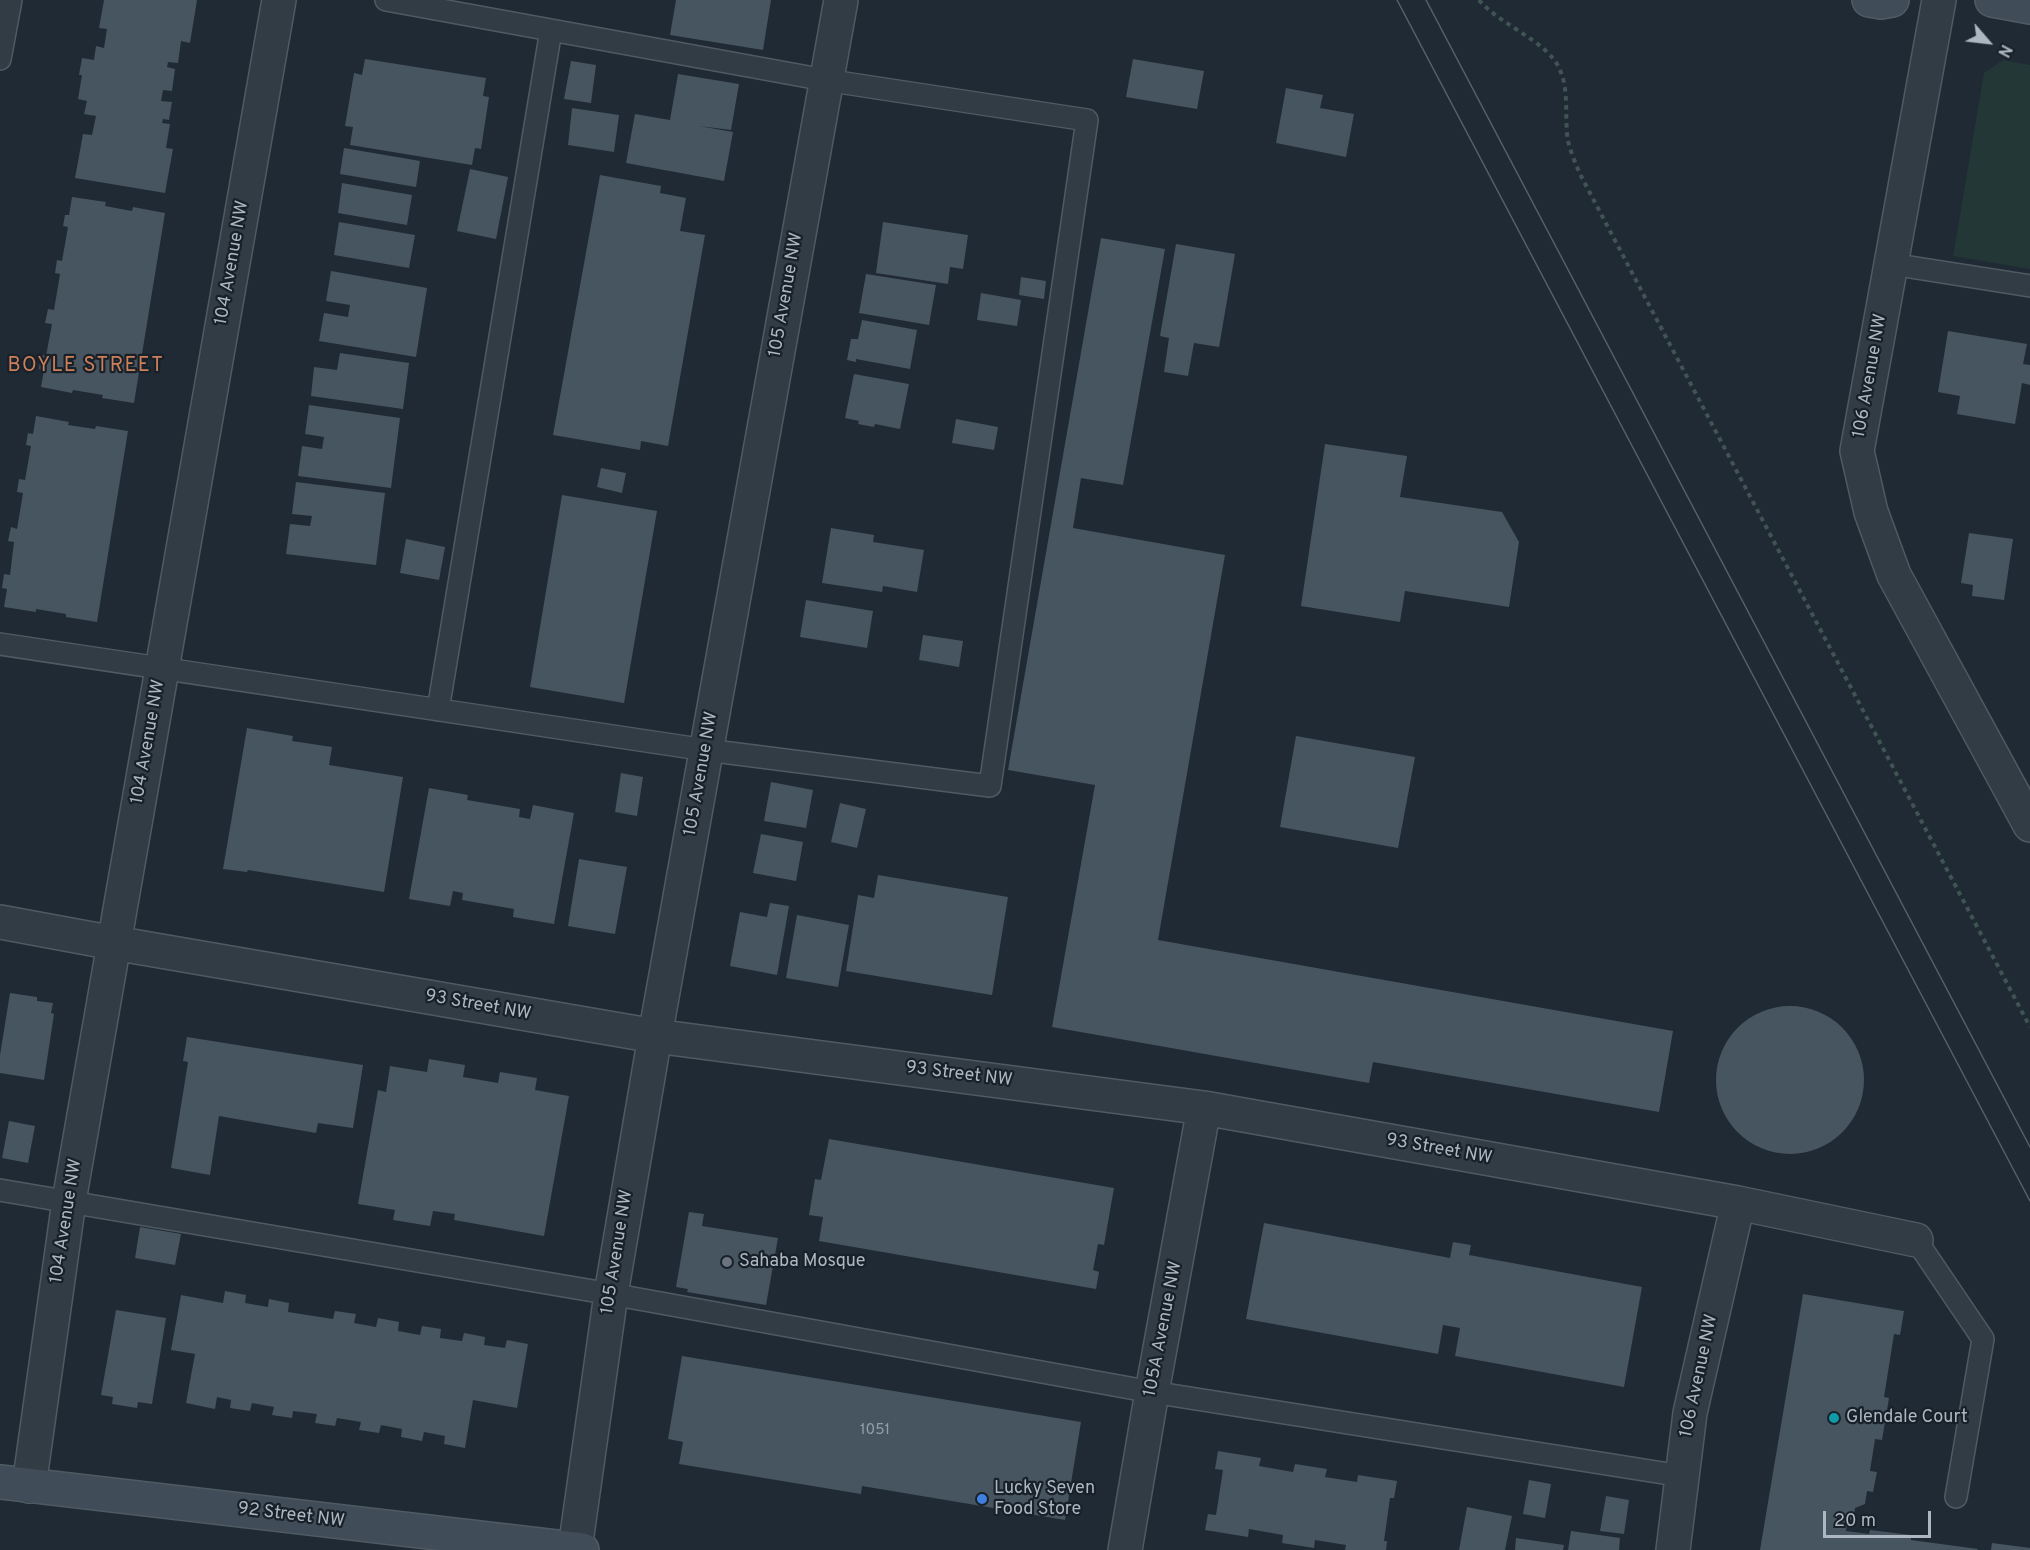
<!DOCTYPE html>
<html>
<head>
<meta charset="utf-8">
<style>
  body { margin:0 }
  #map { position:relative; width:2030px; height:1550px; overflow:hidden; background:#1f2a34; font-family:Overpass,sans-serif }
  canvas { display:block }
  .north { position:absolute; left:1958px; top:12px; width:60px; height:60px; -webkit-text-stroke:4px #182129; paint-order:stroke; rotate:118deg; font-size:16px; font-weight:700; line-height:24px; text-align:center; color:#acb7c2 }
  .north::after { content:''; display:block; margin:auto; width:21px; height:27px; background:#acb7c2; clip-path:polygon(50% 0,100% 100%,50% 72%,0 100%) }
  .scale { position:absolute; left:1823px; top:1511px; width:108px; height:27px; box-sizing:border-box; border:3px solid #acb7c2; border-top:0; padding-left:8px; font-size:18px; line-height:21px; white-space:nowrap; color:#acb7c2; -webkit-text-stroke:4px #182129; paint-order:stroke }
</style>
</head>
<body>
<div id="map">
<canvas width="2030" height="1550"></canvas>
<div class="north">N</div>
<div class="scale">20 m</div>
</div>
<script>
const context = document.querySelector('canvas').getContext('2d');
context.lineJoin = 'round';
function fill(path, color) { context.fillStyle = color; context.fill(path, 'evenodd'); }
function trace(path, color, width, dash) { context.strokeStyle = color; context.lineWidth = width; context.lineCap = dash ? 'butt' : 'round'; context.setLineDash(dash || []); context.stroke(path); }
function label(font, color, halo, rows, align = 'center') {
  context.font = font + ' Overpass,sans-serif'; context.lineWidth = 4.5; context.setLineDash([]); context.textBaseline = 'middle'; context.strokeStyle = halo; context.fillStyle = color; for (const [text, x, y, turn = 0] of rows) {
    context.save(); context.translate(x, y); context.rotate((+turn || 0) * Math.PI / 180); context.textAlign = isNaN(turn) ? turn : align; if (halo) context.strokeText(text, 0, 0); context.fillText(text, 0, 0); context.restore();
  }
}
fill(new Path2D(`
  M2003 60 2030 65V269L1953 256 1984 73Z`), '#223736');
fill(new Path2D(`
  M104 0H197L190 43 181 41 178 63 168 62 167 67 175 69 172 91 163 90 161 101 172 102 169 120 163 119 162 123 170 124 166 148 173 149 165 193 75 178 83 134 92 135 96 116 84 114 87 101 78 99 82 75H79L82 58 94 60 96 46 104 48 107 29 99 28Z
  M676 0H771L763 50 670 35Z
  M365 59 486 78 483 96 489 97 481 149 475 148 472 165 350 145 353 127 345 126 354 73 362 75Z
  M1133 59 1204 71 1197 109 1126 97Z
  M571 61 596 65 591 103 564 99Z
  M678 74 739 84 731 130 699 126 733 132 724 181 626 163 635 114 670 120Z
  M1286 88 1323 95 1320 108 1354 114 1346 157 1276 143Z
  M572 108 619 115 614 152 568 145Z
  M344 148 420 161 416 187 340 174Z
  M470 169 508 177 496 239 457 231Z
  M600 175 661 186 660 193 686 198 680 231 705 235 668 446 641 441 640 450 553 435Z
  M342 183 412 195 407 225 338 213Z
  M72 197 106 202 105 206 132 211 133 207 165 213 134 403 102 398 103 395 73 390 72 393 41 387 44 370 39 369 41 355 46 356 52 324 45 323 48 309 54 310 60 274 55 273 57 260 62 261 68 227 63 226 65 215H69Z
  M339 222 415 235 409 268 334 255Z
  M883 222 968 235 963 269 950 267 948 284 876 273Z
  M1101 238 1165 249 1123 485 1081 478 1073 528 1225 555 1158 940 1673 1031 1659 1112 1373 1062 1369 1083 1052 1027 1095 785 1008 770Z
  M1176 244 1235 254 1219 347 1194 343 1188 376 1164 372 1169 338 1160 336Z
  M331 271 427 288 416 357 319 341 324 313 348 317 350 305 326 301Z
  M866 274 936 285 929 325 859 313Z
  M1021 277 1046 281 1044 299 1019 295Z
  M981 293 1021 300 1017 326 977 320Z
  M862 320 917 330 910 369 856 359V362L847 360 851 339H858Z
  M1948 331 2027 344 2023 364 2030 365V385L2022 383 2015 424 1957 414 1960 396 1938 392Z
  M340 353 409 363 403 409 311 396 314 367 337 370Z
  M854 374 909 384 900 429 875 424 874 427 858 424 859 421 845 418Z
  M309 405 400 418 391 488 298 476 302 446 322 449 324 437 305 434Z
  M36 416 69 422 68 425 95 429 96 426 128 431 97 622 66 617V614L36 609V612L4 607 7 589 2 588 4 574 10 575 14 542 8 541 11 527 17 529 23 493 17 492 19 479 25 480 31 446 26 445 28 433 33 434Z
  M956 419 998 427 994 450 952 443Z
  M1325 444 1407 456 1400 497 1502 512 1519 542 1509 607 1405 591 1400 622 1301 606Z
  M601 468 626 473 622 493 597 487Z
  M296 482 385 493 376 565 286 554 290 524 310 526 312 516 292 514Z
  M562 495 657 511 624 703 530 687Z
  M831 528 874 535 873 542 924 550 917 592 883 586 882 592 822 583Z
  M1969 533 2013 539 2004 600 1972 596 1973 585 1961 583Z
  M406 539 445 547 439 580 400 573Z
  M806 600 873 611 867 648 800 637Z
  M923 635 963 641 959 667 919 660Z
  M247 728 293 736 292 741 332 747 329 765 403 777 384 892 248 870 247 872 223 869Z
  M1296 736 1415 757 1398 848 1280 827Z
  M621 773 643 777 637 816 615 812Z
  M771 782 813 790 806 828 764 821Z
  M429 788 468 795 467 800 520 809 519 817 530 819 533 805 574 813 554 924 513 917 514 909 462 900 463 893 453 891 450 906 409 899Z
  M840 803 866 809 857 848 831 842Z
  M761 834 803 842 796 881 753 873Z
  M579 859 627 867 615 934 568 926Z
  M878 875 1008 897 992 995 846 971 858 895 874 898Z
  M770 903 789 906 777 975 730 966 740 912 767 917Z
  M797 915 849 925 838 987 786 978Z
  M10 993 37 997V1001L53 1003 51 1013 54 1014 44 1080 0 1073V1055Z
  M1716 1080a74 74 0 1 1 148 0a74 74 0 1 1-148 0Z
  M187 1037 363 1065 353 1128 318 1123 316 1133 219 1116 210 1175 171 1168 188 1062 183 1061Z
  M429 1059 465 1065 463 1077 498 1083 500 1072 537 1078 535 1090 569 1096 544 1236 454 1220 455 1214 433 1211 430 1226 393 1220 395 1210 358 1204 378 1090 386 1092 390 1066 427 1072Z
  M9 1121 35 1126 28 1163 2 1158Z
  M829 1139 1114 1188 1104 1245 1098 1244 1093 1270 1099 1272 1096 1289 819 1241 823 1217 809 1215 815 1179 821 1180Z
  M689 1212 704 1214 702 1226 778 1238 766 1305 687 1292 688 1289 676 1287Z
  M1264 1223 1450 1258 1453 1242 1471 1245 1469 1255 1642 1287 1624 1387 1455 1356 1460 1328 1443 1325 1438 1354 1246 1319Z
  M140 1227 181 1234 175 1265 135 1258Z
  M225 1291 246 1295 245 1303 268 1307 269 1299 289 1303 288 1312 333 1319 335 1311 356 1314 354 1323 376 1327 378 1318 399 1322 398 1331 420 1335 422 1326 441 1329 440 1338 462 1341 464 1333 485 1337 484 1345 505 1348 507 1340 528 1344 517 1408 473 1400 465 1448 444 1444 445 1436 424 1432 422 1441 401 1437 402 1429 381 1425 379 1433 359 1430 361 1422 337 1418 335 1426 315 1423 317 1414 293 1411 292 1418 272 1415 274 1407 252 1403 250 1411 230 1408 231 1400 217 1397 215 1409 186 1403 195 1354 171 1350 181 1295 223 1303Z
  M1803 1294 1904 1311 1900 1335 1894 1334 1884 1397 1889 1398 1882 1440 1875 1439 1870 1471 1877 1472 1873 1492 1867 1491 1865 1504 1855 1508 1853 1520 1848 1519 1846 1531 1869 1534 1870 1530 1911 1535V1540L1978 1549 1977 1550H1760Z
  M116 1310 166 1318 152 1404 138 1402 137 1408 112 1404 113 1397 101 1395Z
  M682 1356 1081 1422 1065 1520 862 1486 861 1494 679 1464 683 1442 668 1439Z
  M1218 1451 1261 1458 1259 1466 1293 1472 1295 1464 1327 1469 1325 1477 1357 1482 1358 1475 1397 1481 1394 1498H1390L1384 1541H1387L1386 1550H1345L1346 1545 1315 1540 1314 1548 1282 1543 1283 1535 1249 1529 1248 1537 1205 1530 1208 1514 1216 1515 1223 1470 1215 1469Z
  M1529 1480 1551 1484 1545 1518 1523 1514Z
  M1606 1496 1629 1500 1624 1534 1600 1531Z
  M1467 1507 1512 1516 1505 1550H1459Z
  M1571 1531 1620 1538 1619 1550H1568Z
  M1516 1538 1564 1545 1563 1550H1515Z
  M1992 1543 2030 1548V1550H1991Z`), '#475560');
const lane = new Path2D(`
  M0 59 11 0
  M1891 264 2030 286
  M0 644 706 750 990 786 1087 120 825 80 386 0
  M438 710 551 30
  M0 1190 611 1294 1152 1392 1682 1476
  M1916 1240 1983 1339 1956 1497`);
const street = new Path2D(`
  M1939 0 1857 451 1871 512 1894 575 2030 825
  M0 922 114 943 655 1036 1204 1108 1738 1203 1916 1240
  M29 1486 69 1201 279 0
  M575 1549 611 1294 655 1036 841 0
  M1125 1550 1152 1392 1204 1108
  M1673 1550 1690 1413 1738 1203`);
const secondary = new Path2D(`
  M1869 0 1881 2 1892 0
  M1992 0 2030 7
  M0 1482 582 1550`);
trace(lane, '#505a63', 24);
trace(street, '#505a63', 36);
trace(secondary, '#505a63', 36);
trace(new Path2D(`
  M1479 0C1500 25 1547 41 1559 68 1570 90 1564 118 1568 141 1571 153 1576 165 1581 176L2030 1027`), '#405454', 4, [4.5, 4.5]);
trace(lane, '#323c45', 21);
trace(street, '#323c45', 33);
trace(secondary, '#404c58', 33);
trace(new Path2D(`
  M1397 0 2030 1201
  M1426 0 2030 1147`), '#54616c', 1.5);
for (const [x, y, r, color] of [
  [727,1262,6,"#6b7280"],
  [1834,1418,6,"#0f9aa8"],
  [982,1499,6,"#3f7fe0"]
]) { const dot = new Path2D(); dot.arc(x, y, r, 0, 2 * Math.PI); context.fillStyle = color; context.fill(dot); trace(dot, '#182129', 2); }
label('15px', '#939eaa', null, [
  ["1051",875,1431]
]);
label('18px', '#acb7c2', '#182129', [
  ["104 Avenue NW",233,263,-80],
  ["105 Avenue NW",787,295,-80],
  ["106 Avenue NW",1871,376,-80],
  ["104 Avenue NW",149,742,-80],
  ["105 Avenue NW",702,774,-80],
  ["93 Street NW",478,1006,10],
  ["93 Street NW",959,1075,7],
  ["93 Street NW",1439,1150,10],
  ["104 Avenue NW",67,1221,-81],
  ["105 Avenue NW",618,1252,-81],
  ["105A Avenue NW",1164,1329,-79],
  ["106 Avenue NW",1700,1376,-78],
  ["92 Street NW",291,1516,7]
]);
label('18px', '#acb7c2', '#182129', [
  ["Sahaba Mosque",739,1262],
  ["Glendale Court",1846,1418],
  ["Lucky Seven",994,1489],
  ["Food Store",994,1510]
], 'left');
context.letterSpacing = '1.5px';
label('20px', '#ce805b', '#182129', [
  ["BOYLE STREET",86,367]
]);
context.letterSpacing = '0px';
</script>
</body>
</html>
